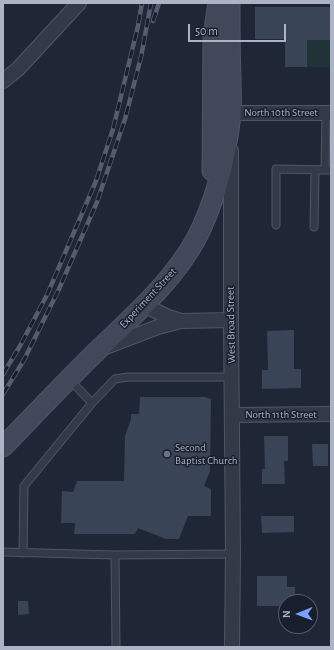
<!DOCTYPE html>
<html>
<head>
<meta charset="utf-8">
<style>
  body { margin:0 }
  #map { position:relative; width:334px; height:650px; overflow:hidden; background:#1f2736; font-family:"Alegreya Sans",sans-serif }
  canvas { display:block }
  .frame { position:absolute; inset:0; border:4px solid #acb3c4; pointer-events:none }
  .north { position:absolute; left:278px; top:594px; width:40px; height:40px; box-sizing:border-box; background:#181e2b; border:1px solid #535a68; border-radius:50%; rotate:269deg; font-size:11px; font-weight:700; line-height:16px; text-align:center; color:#acb3c4 }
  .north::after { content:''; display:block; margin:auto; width:14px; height:18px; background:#7aa2fb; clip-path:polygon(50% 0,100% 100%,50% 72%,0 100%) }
  .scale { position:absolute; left:188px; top:24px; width:98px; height:18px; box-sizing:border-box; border:2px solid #acb3c4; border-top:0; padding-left:5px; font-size:12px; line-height:14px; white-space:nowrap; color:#acb3c4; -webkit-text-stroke:3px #181e2b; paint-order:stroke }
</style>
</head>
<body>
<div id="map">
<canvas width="334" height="650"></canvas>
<div class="frame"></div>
<div class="north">N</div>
<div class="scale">50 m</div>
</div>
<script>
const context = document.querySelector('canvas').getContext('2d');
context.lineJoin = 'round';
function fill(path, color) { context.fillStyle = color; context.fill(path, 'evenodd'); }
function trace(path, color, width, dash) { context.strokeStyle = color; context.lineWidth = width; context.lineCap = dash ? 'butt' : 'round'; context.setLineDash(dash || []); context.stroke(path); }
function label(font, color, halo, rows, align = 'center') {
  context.font = font + ' "Alegreya Sans",sans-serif'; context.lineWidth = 3; context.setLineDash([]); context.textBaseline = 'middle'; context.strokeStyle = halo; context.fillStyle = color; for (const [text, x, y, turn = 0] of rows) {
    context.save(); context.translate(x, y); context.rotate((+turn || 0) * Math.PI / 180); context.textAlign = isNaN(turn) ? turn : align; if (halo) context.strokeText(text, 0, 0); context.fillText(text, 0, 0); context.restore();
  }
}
fill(new Path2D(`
  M307 40H331V67H307Z`), '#203337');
fill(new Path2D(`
  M255 7H331V40H307V67H285V39H255Z
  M294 330V369H301V388L262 389V370H268L267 331Z
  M140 397H205L211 399 210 471 204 486 211 489V516H188L179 539H166L138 528 135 534H74L75 523H61L62 491 73 492 77 481H124L125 436 131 419V414H139Z
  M264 436H288V461H284L285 484H262V469H265Z
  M312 444H328V466H313Z
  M261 516H294V532L262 533Z
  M257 576H287V587H295V602H286V606H257Z
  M18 601H28L29 614 18 615Z`), '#3a4457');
const service = new Path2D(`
  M325 170 326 113
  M276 225V169L331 170
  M314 227 315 170
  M92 403 115 379 128 377H232
  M3 552 115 555
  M23 553 24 486 92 403 70 380
  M116 647 115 555 233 554`);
const minor = new Path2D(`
  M3 81 18 69 79 3
  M231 123V113H331
  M231 151V320L233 554 232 647
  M144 305 168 317 181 321
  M103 348 158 327 181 321 231 320
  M232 415 331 414`);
const secondary = new Path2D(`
  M212 171 213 36 218 3
  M3 447C35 414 67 380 100 348 133 316 174 280 196 239 216 201 226 158 231 115 232 103 231 90 231 79 230 53 230 28 230 3`);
trace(service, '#505665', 9);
trace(minor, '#505665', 16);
trace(secondary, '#505665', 21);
trace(service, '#323947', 7);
trace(minor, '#323947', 14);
trace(secondary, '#40485a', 19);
const rail = new Path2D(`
  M153 21 159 3
  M3 374 20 346 47 295 96 181 113 129 138 26 142 3
  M3 394 24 360 59 289 97 202 125 119 141 57 151 3`);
trace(rail, '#545d6e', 4.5);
trace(rail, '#181e2b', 3, [9]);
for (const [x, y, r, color] of [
  [167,454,4,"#6b7280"]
]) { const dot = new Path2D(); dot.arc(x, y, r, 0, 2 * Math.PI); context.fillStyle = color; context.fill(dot); trace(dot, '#181e2b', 1.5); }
label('11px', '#acb3c4', '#181e2b', [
  ["North 10th Street",281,113],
  ["Experiment Street",148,298,-47],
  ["West Broad Street",231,325,-91],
  ["North 11th Street",281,415]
]);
label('11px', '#acb3c4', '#181e2b', [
  ["Second",175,448],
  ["Baptist Church",175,461]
], 'left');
</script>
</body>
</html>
